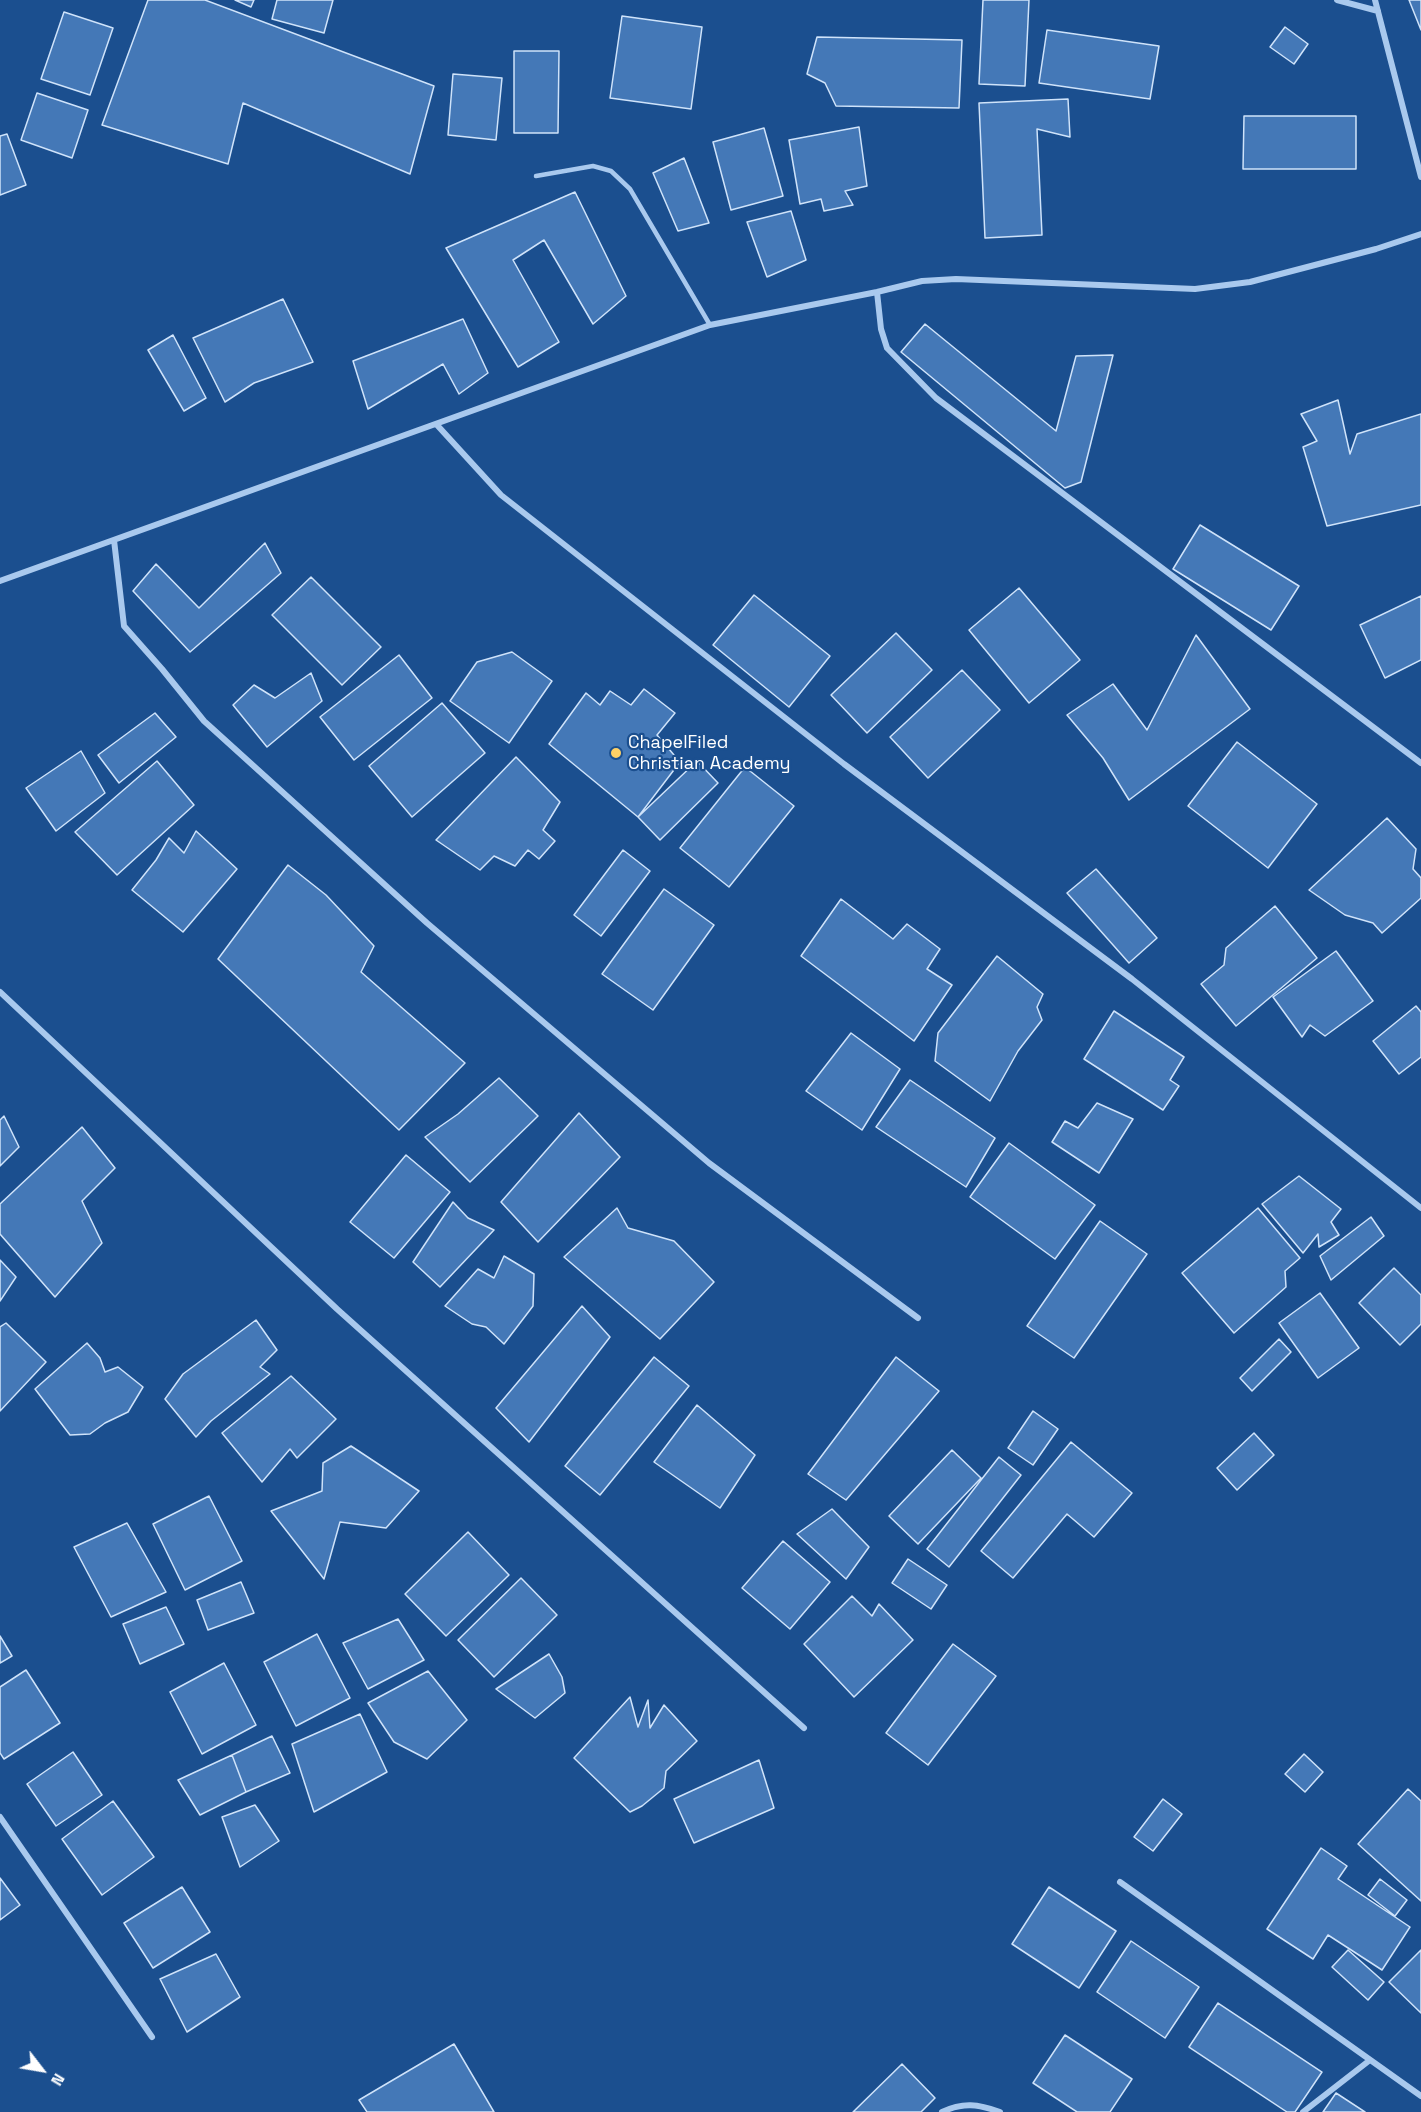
<!DOCTYPE html>
<html>
<head>
<meta charset="utf-8">
<style>
  body { margin:0 }
  #map { position:relative; width:1421px; height:2112px; overflow:hidden; background:#1b4f8f; font-family:"Space Grotesk",sans-serif }
  canvas { display:block }
  .north { position:absolute; left:12px; top:2040px; width:60px; height:60px; -webkit-text-stroke:4px #1b4f8f; paint-order:stroke; rotate:121deg; font-size:16px; font-weight:700; line-height:24px; text-align:center; color:#fff }
  .north::after { content:''; display:block; margin:auto; width:21px; height:27px; background:#fff; clip-path:polygon(50% 0,100% 100%,50% 72%,0 100%) }
</style>
</head>
<body>
<div id="map">
<canvas width="1421" height="2112"></canvas>
<div class="north">N</div>
</div>
<script>
const context = document.querySelector('canvas').getContext('2d');
context.lineJoin = 'round';
function fill(path, color) { context.fillStyle = color; context.fill(path, 'evenodd'); }
function trace(path, color, width, dash) { context.strokeStyle = color; context.lineWidth = width; context.lineCap = dash ? 'butt' : 'round'; context.setLineDash(dash || []); context.stroke(path); }
function label(font, color, halo, rows, align = 'center') {
  context.font = font + ' "Space Grotesk",sans-serif'; context.lineWidth = 4.5; context.setLineDash([]); context.textBaseline = 'middle'; context.strokeStyle = halo; context.fillStyle = color; for (const [text, x, y, turn = 0] of rows) {
    context.save(); context.translate(x, y); context.rotate((+turn || 0) * Math.PI / 180); context.textAlign = isNaN(turn) ? turn : align; if (halo) context.strokeText(text, 0, 0); context.fillText(text, 0, 0); context.restore();
  }
}
const building = new Path2D(`
  M148 0H205L434 86 410 174 243 103 228 164 102 125Z
  M235 0H254L251 7Z
  M277 0H333L324 33 272 19Z
  M983 0H1029L1025 86 979 84Z
  M1409 0H1421V30Z
  M64 12 113 28 90 95 41 79Z
  M622 16 702 27 691 109 610 98Z
  M1285 27 1308 44 1294 64 1270 47Z
  M1047 30 1159 46 1150 99 1039 83Z
  M817 37 962 40 959 108 836 106 825 83 807 74Z
  M514 51H559L558 133H514Z
  M453 74 502 78 496 140 448 135Z
  M37 93 88 110 72 158 21 140Z
  M1068 99 1070 137 1037 129 1042 235 985 238 979 103Z
  M1244 116H1356V169H1243Z
  M859 127 867 186 845 191 853 205 824 211 821 199 800 204 789 140Z
  M764 128 783 196 731 210 713 142Z
  M7 134 26 185 0 195V136Z
  M684 158 709 223 678 231 653 173Z
  M575 192 626 296 593 324 544 240 513 260 559 342 518 367 446 248Z
  M791 211 806 260 767 277 747 222Z
  M283 299 313 362 254 383 225 402 193 338Z
  M463 319 488 373 459 394 443 364 368 409 353 361Z
  M925 324 1056 431 1076 356 1113 355 1081 482 1065 488 901 352Z
  M173 335 206 398 184 411 148 350Z
  M1338 400 1350 454 1357 434 1421 414V505L1327 526 1303 447 1317 441 1301 414Z
  M1200 525 1299 586 1271 630 1173 569Z
  M265 543 281 573 190 652 133 591 156 564 199 608Z
  M311 577 381 647 342 685 272 615Z
  M1019 588 1080 660 1029 703 969 630Z
  M754 595 830 656 789 707 713 645Z
  M1421 596V660L1385 678 1360 625Z
  M896 633 932 670 867 733 831 695Z
  M1196 635 1250 709 1129 800 1103 758 1067 715 1113 684 1147 730Z
  M512 652 552 681 509 743 450 701 477 662Z
  M399 655 432 698 354 760 320 717Z
  M962 670 1000 710 928 778 890 737Z
  M311 673 322 701 267 747 233 705 254 685 275 698Z
  M644 689 675 713 657 735 680 762 638 817 549 744 586 693 600 705 610 691 631 705Z
  M442 703 485 753 412 817 369 766Z
  M155 713 176 737 119 783 98 755Z
  M1237 742 1317 804 1268 868 1188 806Z
  M81 751 105 793 56 831 26 788Z
  M516 757 560 802 543 830 555 841 539 859 528 850 515 866 494 856 480 870 436 840Z
  M157 761 194 805 117 875 75 832Z
  M697 761 718 783 660 840 638 817Z
  M745 767 794 806 729 887 680 848Z
  M1387 818 1416 849 1413 869 1421 878V898L1382 933 1373 923 1345 915 1309 890Z
  M196 831 237 869 183 932 132 890 156 860 169 838 184 853Z
  M623 850 650 871 601 936 574 915Z
  M288 865 326 895 374 946 361 972 465 1063 399 1130 218 959Z
  M1096 869 1157 938 1129 963 1067 893Z
  M664 889 714 925 653 1010 602 974Z
  M841 899 893 939 907 924 940 949 927 969 952 985 914 1041 801 956Z
  M1275 906 1317 958 1236 1026 1201 984 1224 965 1226 948Z
  M1336 951 1373 1001 1325 1036 1310 1025 1302 1037 1273 997Z
  M997 956 1043 994 1037 1007 1042 1020 1018 1051 990 1101 935 1061 938 1033Z
  M1416 1006 1421 1012V1057L1399 1074 1373 1041Z
  M1114 1011 1184 1057 1170 1080 1179 1086 1163 1110 1084 1059Z
  M851 1033 900 1069 862 1130 806 1091Z
  M499 1078 538 1116 470 1182 425 1137 458 1114Z
  M910 1080 995 1138 966 1187 876 1127Z
  M1097 1103 1133 1119 1099 1173 1052 1142 1065 1121 1078 1128Z
  M579 1113 620 1157 538 1242 501 1202Z
  M4 1116 19 1147 0 1166V1120Z
  M82 1127 115 1168 82 1201 102 1243 55 1297 0 1234V1204Z
  M1009 1143 1095 1205 1055 1259 970 1197Z
  M406 1155 450 1192 394 1258 350 1222Z
  M1299 1176 1341 1209 1331 1222 1339 1235 1319 1247 1318 1234 1303 1253 1262 1204Z
  M453 1202 468 1218 494 1230 440 1287 413 1262Z
  M617 1208 628 1228 674 1241 714 1282 660 1339 564 1257Z
  M1258 1208 1300 1258 1285 1271 1286 1287 1234 1333 1182 1273Z
  M1371 1217 1384 1236 1331 1280 1320 1256Z
  M1100 1221 1147 1254 1074 1358 1027 1326Z
  M504 1256 534 1274 533 1306 504 1344 486 1327 472 1324 445 1306 478 1269 494 1278Z
  M0 1260 16 1277 0 1301Z
  M1394 1268 1421 1295V1324L1400 1345 1359 1303Z
  M1320 1293 1359 1348 1318 1378 1279 1323Z
  M582 1306 610 1337 529 1442 496 1408Z
  M256 1320 277 1350 260 1367 270 1374 211 1421 196 1437 165 1399 183 1374Z
  M6 1323 46 1362 0 1411V1327Z
  M1279 1339 1291 1352 1252 1391 1240 1378Z
  M87 1343 100 1358 105 1372 118 1367 143 1387 128 1412 105 1423 90 1434 70 1435 35 1389Z
  M654 1357 689 1386 600 1495 565 1466Z
  M896 1357 939 1391 846 1500 808 1474Z
  M291 1376 336 1419 297 1458 290 1449 262 1482 222 1433Z
  M697 1405 755 1455 720 1508 654 1462Z
  M1033 1411 1058 1429 1033 1465 1008 1448Z
  M1254 1433 1274 1455 1237 1490 1217 1468Z
  M1071 1442 1132 1493 1094 1537 1067 1514 1013 1578 981 1551Z
  M351 1446 419 1491 386 1528 340 1522 324 1579 271 1511 322 1491 323 1463Z
  M952 1450 981 1478 918 1544 889 1516Z
  M999 1457 1021 1475 949 1567 927 1549Z
  M209 1496 242 1561 185 1590 153 1524Z
  M832 1509 869 1547 846 1579 797 1534Z
  M127 1523 166 1592 111 1617 74 1547Z
  M468 1532 509 1575 446 1636 405 1594Z
  M783 1541 830 1582 790 1629 742 1588Z
  M908 1559 947 1585 931 1609 892 1583Z
  M521 1578 557 1615 494 1677 458 1640Z
  M241 1582 254 1613 208 1630 197 1600Z
  M852 1596 872 1616 879 1604 913 1640 854 1697 804 1644Z
  M166 1607 184 1644 140 1664 123 1624Z
  M398 1619 424 1660 368 1689 343 1643Z
  M317 1634 350 1698 296 1726 264 1662Z
  M0 1636 12 1656 0 1663Z
  M953 1644 996 1676 928 1765 886 1733Z
  M549 1654 562 1677 565 1693 535 1718 496 1689Z
  M224 1663 256 1725 202 1754 170 1692Z
  M26 1670 60 1723 4 1759 0 1753V1687Z
  M428 1671 467 1720 427 1759 394 1742 368 1703Z
  M630 1697 638 1727 648 1700 650 1728 664 1705 697 1741 666 1771 664 1788 642 1806 630 1812 574 1758Z
  M360 1714 387 1772 314 1812 292 1744Z
  M272 1736 290 1773 246 1792 232 1755Z
  M73 1752 102 1795 56 1826 27 1784Z
  M1304 1754 1323 1772 1305 1792 1285 1774Z
  M232 1755 246 1792 200 1815 178 1780Z
  M759 1760 774 1808 694 1843 674 1799Z
  M1408 1789 1421 1801V1901L1358 1844Z
  M1163 1799 1182 1814 1153 1851 1134 1837Z
  M113 1801 154 1857 102 1895 62 1839Z
  M255 1805 279 1841 240 1867 222 1817Z
  M1321 1848 1347 1866 1338 1879 1410 1927 1382 1970 1328 1935 1313 1959 1267 1929Z
  M0 1878 20 1905 0 1920Z
  M1380 1879 1407 1900 1395 1916 1368 1895Z
  M182 1887 210 1932 153 1968 124 1923Z
  M1049 1887 1116 1931 1079 1988 1012 1944Z
  M1131 1941 1199 1987 1165 2038 1097 1992Z
  M1348 1950 1384 1982 1368 2000 1332 1967Z
  M1421 1950V2013L1389 1982Z
  M216 1954 240 1997 187 2032 160 1979Z
  M1218 2003 1322 2072 1295 2112H1287L1189 2047Z
  M1065 2035 1132 2079 1110 2112H1077L1033 2083Z
  M454 2044 494 2112H367L359 2100Z
  M902 2064 935 2098 921 2112H853Z
  M1336 2093 1365 2112H1323Z`);
fill(building, '#4478b7');
trace(building, '#cfe3fa', 1.5);
trace(new Path2D(`
  M536 176 593 166 611 171 630 189 710 325`), '#a9c9ee', 4.5);
trace(new Path2D(`
  M1337 0 1378 11
  M1375 0 1421 177
  M877 292 881 329 887 348 936 398 1421 763
  M437 425 501 495 844 764 1132 979 1421 1208
  M114 540 124 626 162 669 204 721 427 923 709 1163 918 1318
  M0 581 710 325 877 292 922 281 956 279 1195 289 1250 282 1376 249 1421 234
  M0 992 337 1309 804 1728
  M0 1817 152 2037
  M1120 1882 1421 2096
  M942 2112C963 2102 978 2104 1000 2112
  M1303 2112 1370 2060`), '#a9c9ee', 6);
for (const [x, y, r, color] of [
  [616,753,6,"#ffd166"]
]) { const dot = new Path2D(); dot.arc(x, y, r, 0, 2 * Math.PI); context.fillStyle = color; context.fill(dot); trace(dot, '#1b4f8f', 2); }
label('18px', '#fff', '#1b4f8f', [
  ["ChapelFiled",628,743],
  ["Christian Academy",628,764]
], 'left');
</script>
</body>
</html>
